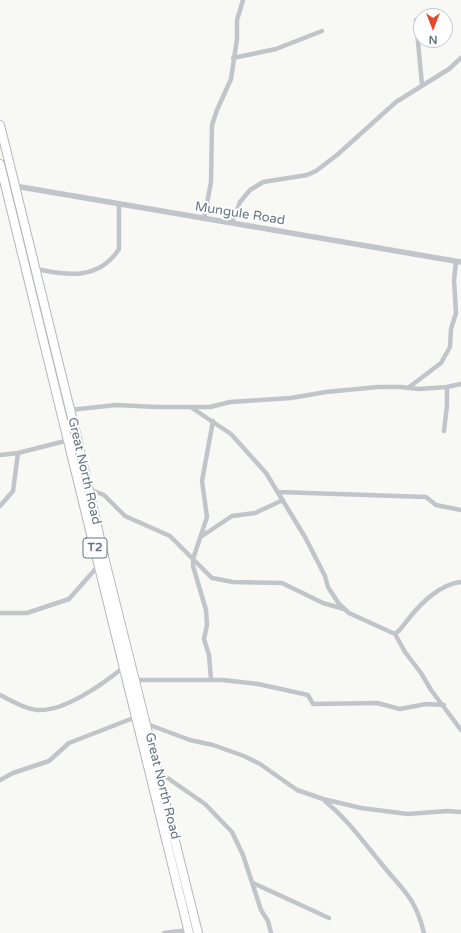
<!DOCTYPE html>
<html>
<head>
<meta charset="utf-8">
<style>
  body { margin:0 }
  #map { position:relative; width:461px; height:933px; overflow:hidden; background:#f8f8f5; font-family:"Varela Round",sans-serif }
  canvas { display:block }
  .north { position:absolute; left:413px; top:8px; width:40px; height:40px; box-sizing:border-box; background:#fff; border:1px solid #c1c8cc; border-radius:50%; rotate:180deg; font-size:11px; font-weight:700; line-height:16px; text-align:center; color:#637580 }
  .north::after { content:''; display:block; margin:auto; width:14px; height:18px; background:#e34a2a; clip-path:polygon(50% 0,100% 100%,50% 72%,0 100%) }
</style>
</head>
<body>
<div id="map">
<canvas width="461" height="933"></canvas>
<div class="north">N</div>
</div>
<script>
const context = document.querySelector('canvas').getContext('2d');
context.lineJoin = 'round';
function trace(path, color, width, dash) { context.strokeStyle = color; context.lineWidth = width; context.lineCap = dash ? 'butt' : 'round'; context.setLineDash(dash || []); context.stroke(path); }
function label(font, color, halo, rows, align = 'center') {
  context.font = font + ' "Varela Round",sans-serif'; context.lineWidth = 4; context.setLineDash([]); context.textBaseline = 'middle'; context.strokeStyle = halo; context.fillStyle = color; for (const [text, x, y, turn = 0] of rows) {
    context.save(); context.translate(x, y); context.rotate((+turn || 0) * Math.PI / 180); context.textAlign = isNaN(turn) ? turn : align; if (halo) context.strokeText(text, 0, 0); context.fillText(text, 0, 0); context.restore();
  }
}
const trunk = new Path2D(`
  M0 125 77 438 106 565 198 933
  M0 164 189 933`);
trace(trunk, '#b4b8bb', 10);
trace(new Path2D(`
  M416 20 422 85
  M233 58 276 49 322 31
  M204 219 211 182 212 125 217 110 231 79 237 39V20L243 0
  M232 223 240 202 250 190 263 182 307 175 316 171 337 155 396 102 449 69 461 58
  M36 269C68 275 98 281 119 249V205
  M408 388 441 363 450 347 451 329 456 313 454 280 456 262
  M192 408 231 434 266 473 305 537 325 576 328 587 339 604 349 613 395 634 405 652 421 673 431 690 461 730
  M70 410 116 405 157 407H210L230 402 291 398 326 392 378 387H401L419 389 447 387 461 384
  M444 431 447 405V387
  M0 455 18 453 77 438
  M89 489 104 495 125 516 170 536 212 578 233 582 282 583 323 603 344 609
  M278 492 426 497 436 505 461 510
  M0 506 13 491 18 453
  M202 536 232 516 255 513 283 500
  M0 613H27L69 599 99 565
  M395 634C402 629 404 624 410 617 422 602 441 584 461 582
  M211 679 209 655 204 639 207 625 206 610 193 566V559L207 517 202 481 213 421
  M136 680H223L258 684 308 695 313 704 377 703 400 709 426 704 444 705
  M0 695C11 700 24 709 37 710 64 712 103 684 124 667
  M147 724 190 740 213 745 244 756 260 764 297 790 323 799 361 808 408 814 447 811 461 812
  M159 772 205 804 232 832 243 855 261 910 268 921 271 933
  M0 780 13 773 49 761 69 743 136 717
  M325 801C348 820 361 839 380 862 402 890 415 896 424 933
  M253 883 329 918
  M164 933 189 930`), '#c1c5c9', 4.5);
trace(new Path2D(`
  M15 186 461 262`), '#c1c5c9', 5.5);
trace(trunk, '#fff', 8);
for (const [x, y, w] of [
  [95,548,24]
]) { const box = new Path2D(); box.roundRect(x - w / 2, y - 10, w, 20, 3); context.fillStyle = '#fff'; context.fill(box); trace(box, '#637580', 1); }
label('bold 12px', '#637580', null, [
  ["T2",95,548]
]);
label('13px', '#637580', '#fff', [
  ["Mungule Road",240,214,9],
  ["Great North Road",84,471,77],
  ["Great North Road",162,786,76]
]);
</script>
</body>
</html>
